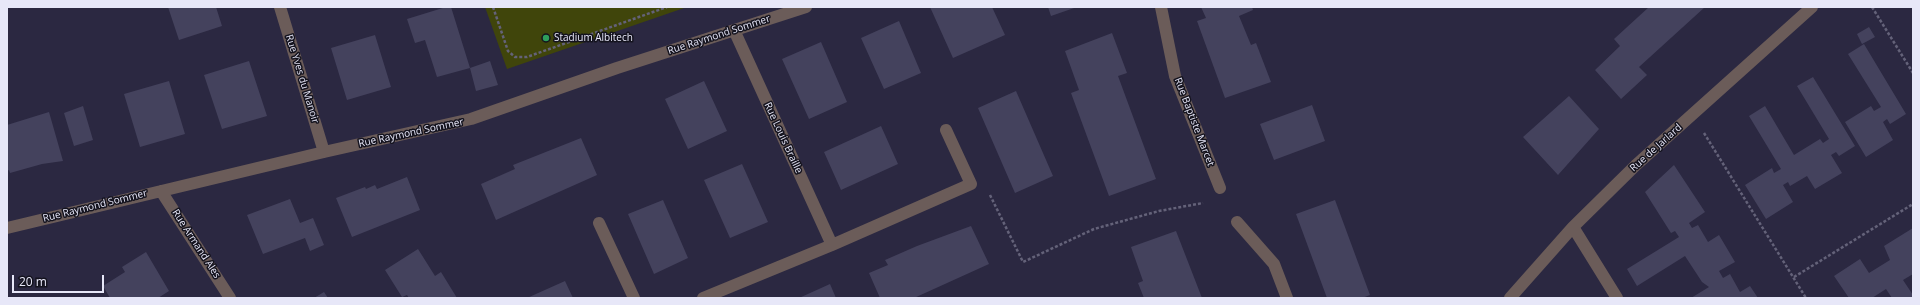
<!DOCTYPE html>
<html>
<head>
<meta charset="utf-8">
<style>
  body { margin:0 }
  #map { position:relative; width:1920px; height:305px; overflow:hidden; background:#2b2841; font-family:"Open Sans",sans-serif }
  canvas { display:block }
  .frame { position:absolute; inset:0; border:8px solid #e7e7f8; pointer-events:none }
  .scale { position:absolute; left:12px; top:275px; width:92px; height:18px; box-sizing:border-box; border:2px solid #e7e7f8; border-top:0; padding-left:5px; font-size:12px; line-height:14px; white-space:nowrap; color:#e7e7f8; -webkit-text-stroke:3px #14131e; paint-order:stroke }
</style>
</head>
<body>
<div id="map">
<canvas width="1920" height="305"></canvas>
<div class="frame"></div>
<div class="scale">20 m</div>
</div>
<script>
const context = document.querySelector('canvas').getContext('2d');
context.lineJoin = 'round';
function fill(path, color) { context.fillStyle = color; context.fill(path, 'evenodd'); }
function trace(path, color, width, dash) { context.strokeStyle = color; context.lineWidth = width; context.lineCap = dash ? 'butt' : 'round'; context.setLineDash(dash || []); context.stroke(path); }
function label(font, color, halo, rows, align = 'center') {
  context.font = font + ' "Open Sans",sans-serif'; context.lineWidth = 3; context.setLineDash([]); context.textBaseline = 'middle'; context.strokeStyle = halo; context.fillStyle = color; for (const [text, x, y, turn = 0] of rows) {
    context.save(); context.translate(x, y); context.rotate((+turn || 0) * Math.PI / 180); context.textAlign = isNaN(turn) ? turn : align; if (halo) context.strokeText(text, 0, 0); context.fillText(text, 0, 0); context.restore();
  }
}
fill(new Path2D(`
  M485 7H687L507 69Z`), '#40450b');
fill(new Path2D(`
  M168 7H216L222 26 179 40Z
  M446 7H451L470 68 490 61 498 85 476 91 470 68 437 77 425 40 415 43 407 19Z
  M930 7H992L1005 35 953 58Z
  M1048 7H1077L1051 16Z
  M1201 7H1252L1253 10 1239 16 1251 45 1256 43 1271 82 1225 98 1197 21 1206 18Z
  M1649 7H1705L1639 67 1647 75 1621 99 1595 70 1620 46 1614 39Z
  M899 21 921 73 884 89 861 38Z
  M1869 27 1875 37 1862 44 1857 34Z
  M1112 33 1127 73 1118 76 1156 179 1109 196 1071 93 1079 90 1065 51Z
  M375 35 391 87 347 100 331 48Z
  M821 42 847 102 809 119 782 59Z
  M1864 44 1906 114 1890 124 1887 119 1883 122 1893 140 1866 157 1845 122 1871 106 1874 111 1881 107 1848 54Z
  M249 61 267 116 222 129 204 75Z
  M1813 77 1855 146 1839 156 1836 152 1831 155 1842 173 1815 189 1807 176 1790 186 1788 182 1783 185 1793 202 1766 219 1745 185 1772 168 1774 173 1781 169 1749 116 1765 106 1794 155 1820 139 1823 143 1829 139 1797 86Z
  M169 81 185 134 140 147 124 94Z
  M704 81 727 131 688 149 665 99Z
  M1016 91 1053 176 1015 193 978 108Z
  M1569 96 1599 129 1558 175 1523 137Z
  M1312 105 1325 141 1274 160 1260 124Z
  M83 106 93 140 74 146 64 113Z
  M49 112 63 161 42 164 10 173 9 170 7 171V125Z
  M881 126 898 164 841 190 824 152Z
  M581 138 597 175 496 220 481 184 515 169 513 165Z
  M742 164 768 222 730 238 704 180Z
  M1674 165 1705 212 1689 223 1692 228 1698 225 1708 242 1719 235 1735 262 1719 271 1723 278 1730 274 1740 292 1750 286 1758 298H1691L1709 287 1702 282 1685 256 1637 286 1627 269 1679 237 1675 231 1671 233 1645 192Z
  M407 177 420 210 352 237 336 198 365 187 366 189 375 185 377 189Z
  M290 199 300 223 313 218 324 245 310 251 305 238 263 254 247 215Z
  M663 200 688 258 654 274 628 214Z
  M1335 200 1370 295 1362 298H1327L1296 214Z
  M971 226 989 264 914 298H880L869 273 888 265 885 260 917 246Z
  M1913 228V274L1903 280 1913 295V298H1892L1886 289 1872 298H1849L1834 276 1860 259 1869 273 1890 260 1884 246Z
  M1176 231 1202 298H1144L1138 283 1143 281 1131 247Z
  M418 249 435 276 441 272 457 298H409L407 295 402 297 385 270Z
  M146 252 169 291 158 298H110L103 286 125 272 122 267Z
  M565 281 573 298H527Z
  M830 284 836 298H799Z
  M324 292 328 298H314Z`), '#44425d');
trace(new Path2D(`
  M493 7 508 51 515 57H527L667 7
  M1872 7 1913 73
  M1704 133 1806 298
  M990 195 1023 262 1094 229 1159 211 1203 203
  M1794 277 1913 204`), '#646279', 2.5, [3, 2]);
trace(new Path2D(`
  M280 7 324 152
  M1161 7 1175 76 1220 188
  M734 30 832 245 971 184 946 130
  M161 191 230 298
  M1237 222 1274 264 1287 298
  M599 223 634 298
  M1573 227 1617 298
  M7 228 324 152 471 119 617 68 806 7
  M703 298 832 245
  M1510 298 1573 227 1636 165 1812 7`), '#6b5c59', 12);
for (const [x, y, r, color] of [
  [546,38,4,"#2e9e5b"]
]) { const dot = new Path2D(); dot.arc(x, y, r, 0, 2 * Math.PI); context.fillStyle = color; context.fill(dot); trace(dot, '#14131e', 1.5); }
label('10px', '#e7e7f8', '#14131e', [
  ["Rue Raymond Sommer",719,35,-18],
  ["Rue Yves du Manoir",302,79,73],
  ["Rue Baptiste Marcet",1194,122,69],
  ["Rue Raymond Sommer",411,133,-12],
  ["Rue Louis Braille",783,138,65],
  ["Rue de Jarlard",1656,148,-42],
  ["Rue Raymond Sommer",95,206,-14],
  ["Rue Armand Ales",196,244,57]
]);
label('10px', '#e7e7f8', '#14131e', [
  ["Stadium Albitech",554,38]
], 'left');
</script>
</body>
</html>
